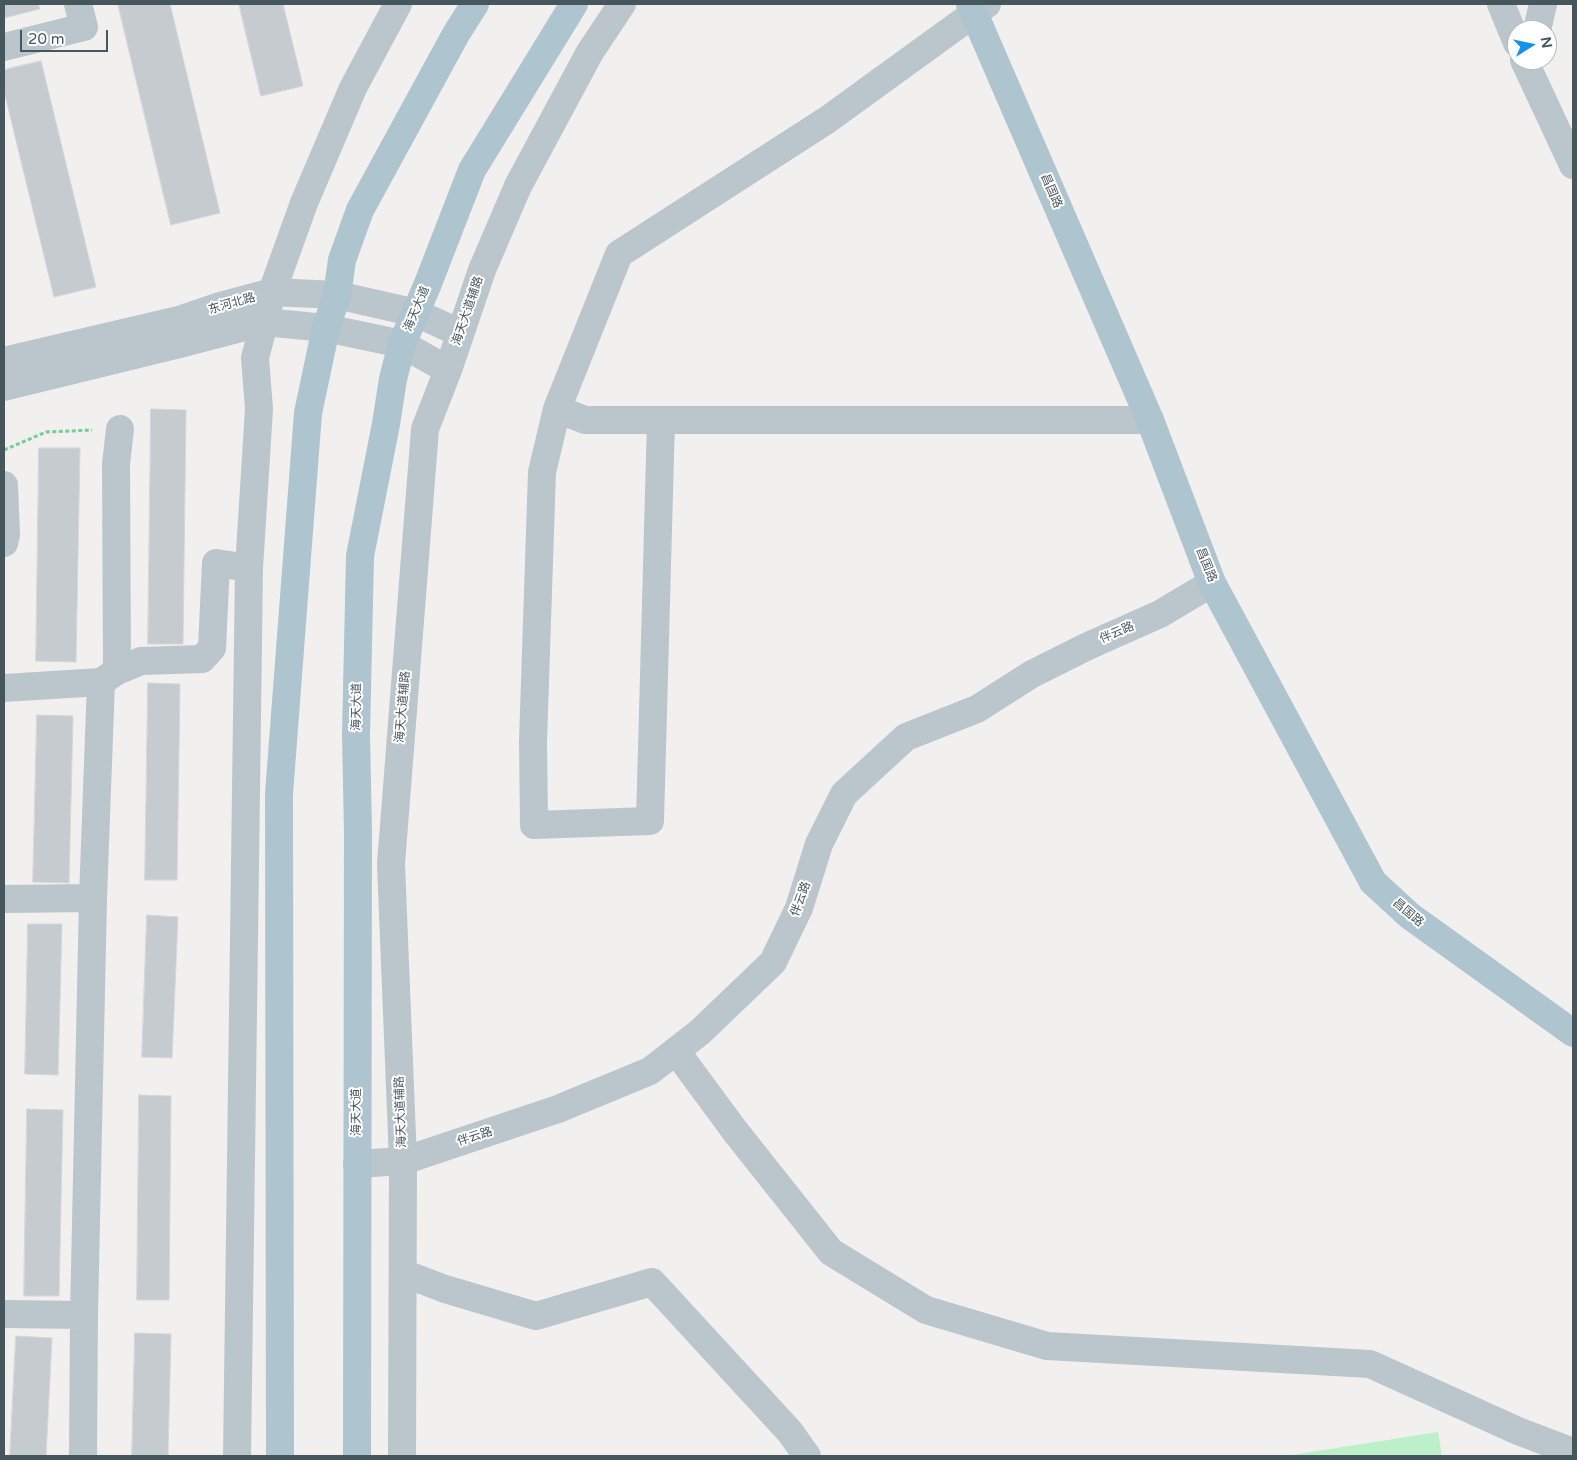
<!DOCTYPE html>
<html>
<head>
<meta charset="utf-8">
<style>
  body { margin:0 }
  #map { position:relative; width:1577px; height:1460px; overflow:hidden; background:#f2efef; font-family:"Varela Round",sans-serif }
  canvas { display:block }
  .frame { position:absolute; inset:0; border:5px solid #46565d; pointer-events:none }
  .north { position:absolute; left:1507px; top:20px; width:50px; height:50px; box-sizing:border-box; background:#fff; border:1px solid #b5bbbe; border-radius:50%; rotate:80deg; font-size:14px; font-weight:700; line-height:20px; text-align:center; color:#46565d }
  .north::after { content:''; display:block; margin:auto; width:18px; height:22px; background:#1492e7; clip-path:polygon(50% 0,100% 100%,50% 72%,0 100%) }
  .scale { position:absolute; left:20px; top:30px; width:88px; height:22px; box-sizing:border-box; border:2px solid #46565d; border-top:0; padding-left:6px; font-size:15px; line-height:18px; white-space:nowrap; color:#46565d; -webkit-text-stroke:4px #fff; paint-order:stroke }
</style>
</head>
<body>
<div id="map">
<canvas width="1577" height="1460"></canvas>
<div class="frame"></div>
<div class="north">N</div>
<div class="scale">20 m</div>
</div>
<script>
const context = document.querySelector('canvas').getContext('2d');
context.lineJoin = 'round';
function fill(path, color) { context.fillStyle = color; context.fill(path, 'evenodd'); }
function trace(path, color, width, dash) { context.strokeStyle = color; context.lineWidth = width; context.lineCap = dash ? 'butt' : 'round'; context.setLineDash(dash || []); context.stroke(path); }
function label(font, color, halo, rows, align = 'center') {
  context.font = font + ' "Varela Round","Noto Sans SC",sans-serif'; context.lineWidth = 4; context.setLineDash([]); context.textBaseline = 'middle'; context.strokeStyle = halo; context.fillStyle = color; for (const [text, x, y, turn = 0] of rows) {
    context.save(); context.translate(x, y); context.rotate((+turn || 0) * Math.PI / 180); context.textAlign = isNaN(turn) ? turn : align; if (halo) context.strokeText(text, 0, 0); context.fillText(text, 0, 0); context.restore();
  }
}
fill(new Path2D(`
  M1438 1432 1442 1456H1286Z`), '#bcf0c8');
const building = new Path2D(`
  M4 4H38L40 9 4 18Z
  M118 4H170L220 213 171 225Z
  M239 4H283L303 86 261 96Z
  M41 61 96 287 54 297 4 91V70Z
  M151 409 186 410 183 644H148Z
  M39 448H80L76 662 36 661Z
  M148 683 180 684 177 880H145Z
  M37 715 73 716 69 883 33 882Z
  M147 915 178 917 172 1058 142 1057Z
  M28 924H62L58 1075 25 1074Z
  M139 1095 171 1096 169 1300H137Z
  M27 1109 63 1110 59 1296H24Z
  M135 1333 171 1334 168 1456H132Z
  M16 1336 52 1338 46 1456H10Z`);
fill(building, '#c6cbcf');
trace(building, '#d3d6db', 1);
trace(new Path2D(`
  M4 450 46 432 92 430`), '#73cf93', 3, [4, 2.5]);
trace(new Path2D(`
  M987 4 827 120 619 254 557 409 585 420H1150
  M1501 4 1517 43
  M1537 30 1543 4
  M4 47 84 27 78 4
  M1524 60 1573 165
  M4 361 179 320 220 306 272 292 337 295 416 313 460 333
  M4 387 180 344 264 322 326 328 402 344 448 370
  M557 409 542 472 533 741 534 825 650 821 661 420
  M4 485 6 535 4 543
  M117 671 141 661 202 659 212 648 216 563 249 568
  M4 688 101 682
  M4 899 93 898 101 682 117 671 116 464 120 429
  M676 1051 735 1131 831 1252 926 1310 1047 1346 1370 1364 1518 1431 1573 1452
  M357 1164 403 1161 558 1109 650 1071 700 1032 773 962 799 908 819 844 844 794 906 737 977 709 1032 674 1088 646 1160 614 1212 583
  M403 1273 445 1289 536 1316 652 1282 790 1432 807 1456
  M4 1314 84 1315
  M83 1456 84 1315 93 898
  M237 1456 249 568 259 409 255 358 272 292 304 203 353 88 398 4
  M402 1456 403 1161 391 864 425 429 448 370 482 270 518 186 590 52 622 4`), '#bac6cc', 28);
trace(new Path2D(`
  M970 4 1150 420 1212 583 1373 882 1410 916 1573 1033
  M280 1456 279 794 308 413 326 328 337 295 342 260 360 210 456 34 475 4
  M357 1456 358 832 356 735 360 556 386 424 393 379 402 344 427 286 472 170 574 4`), '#aec4cf', 28);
label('12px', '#46565d', '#fff', [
  ["昌国路",1051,191,67],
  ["东河北路",232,304,-16],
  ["海天大道",417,309,-67],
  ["海天大道辅路",468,311,-71],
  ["昌国路",1206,565,68],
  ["伴云路",1117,633,-23],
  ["海天大道",357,707,-89],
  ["海天大道辅路",403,707,-85],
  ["伴云路",801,899,-70],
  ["昌国路",1408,913,40],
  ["海天大道",357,1112,-90],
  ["海天大道辅路",401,1112,-92],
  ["伴云路",475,1137,-18]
]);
</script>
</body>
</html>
